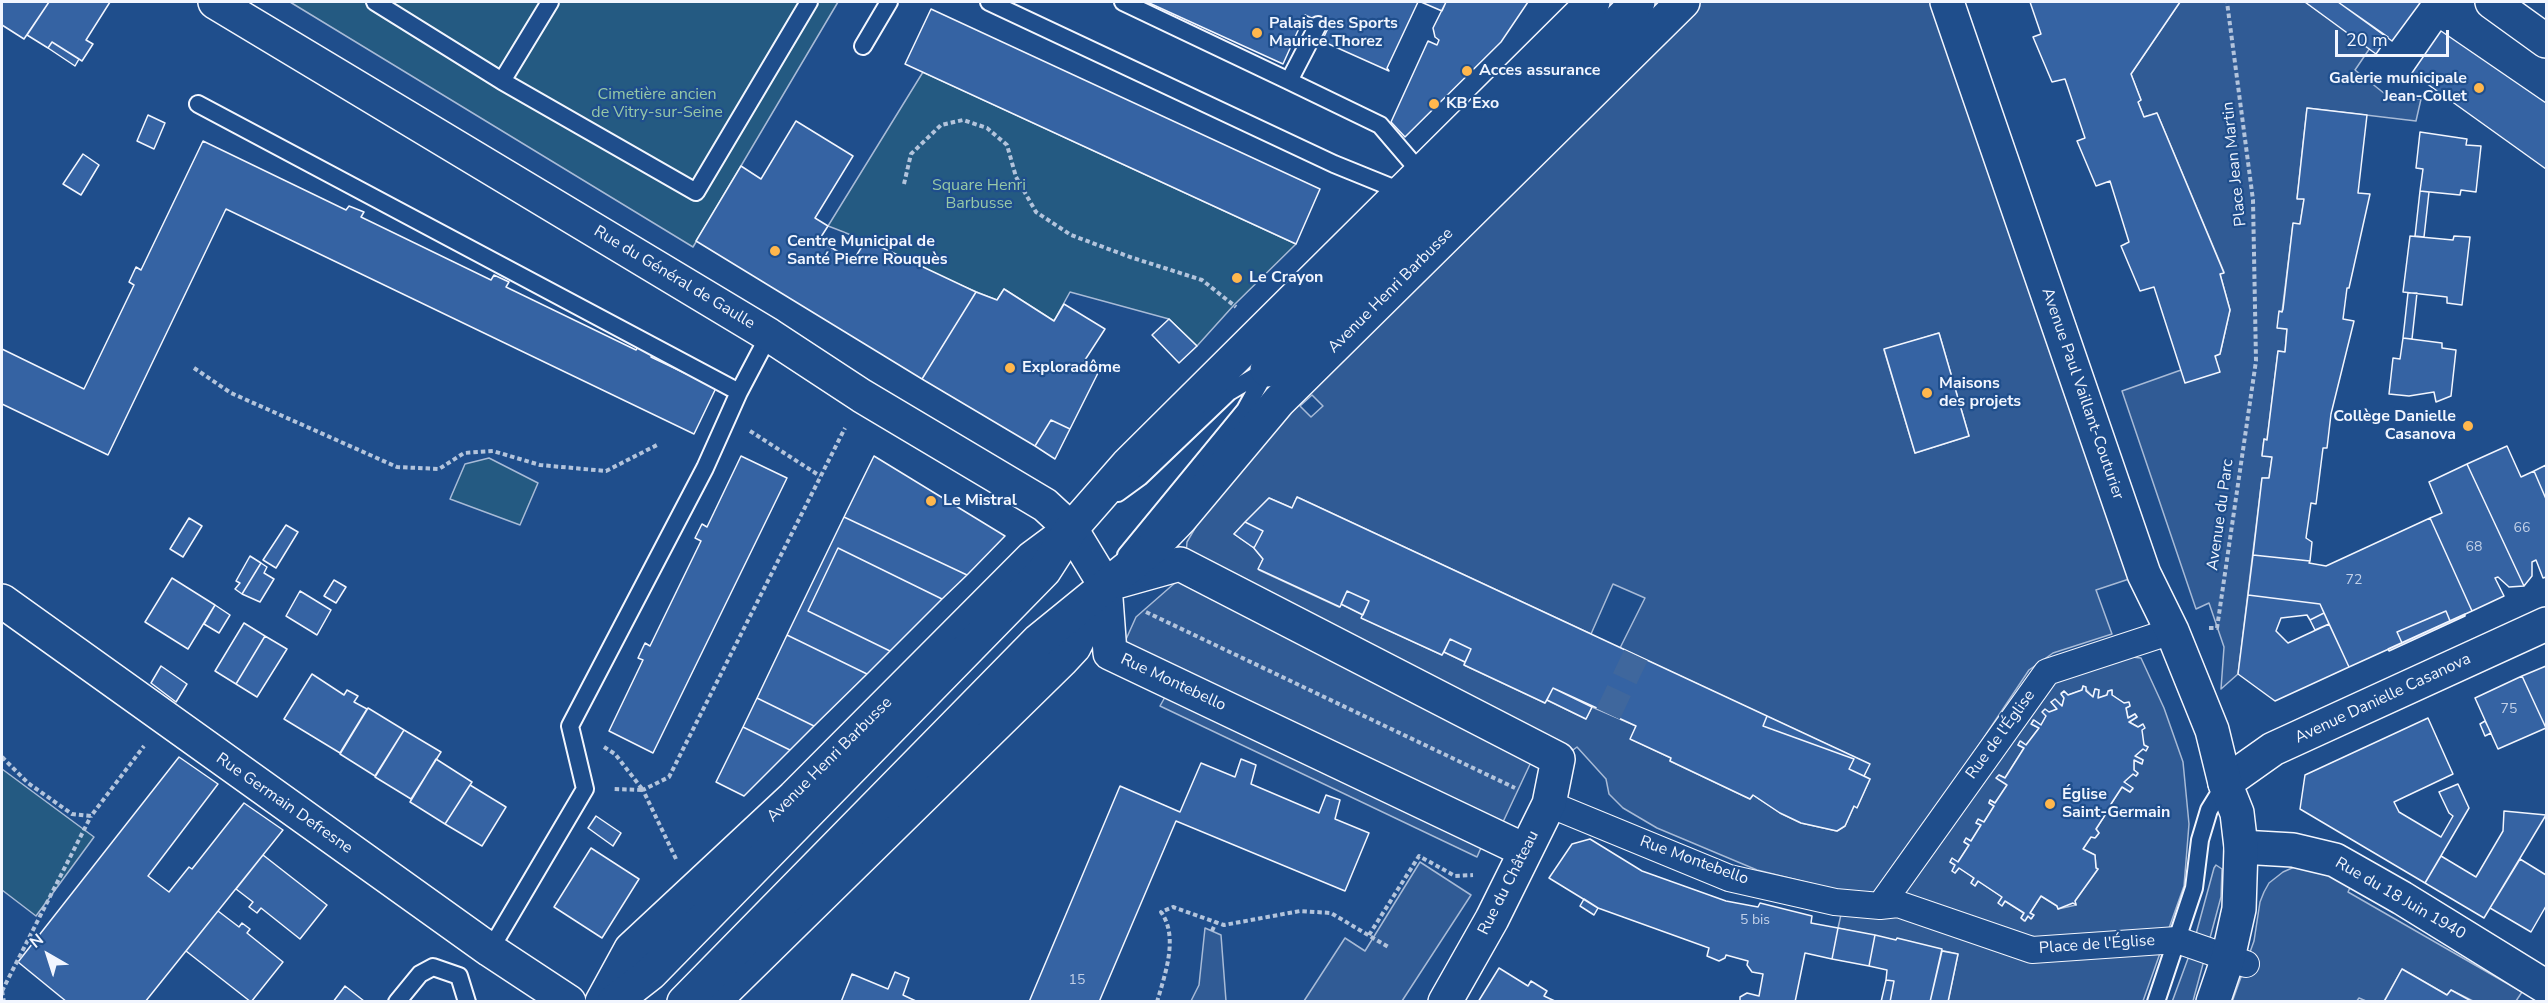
<!DOCTYPE html>
<html>
<head>
<meta charset="utf-8">
<style>
  body { margin:0 }
  #map { position:relative; width:2548px; height:1003px; overflow:hidden; background:#1f4e8c; font-family:"Nunito Sans",sans-serif }
  canvas { display:block }
  .frame { position:absolute; inset:0; border:3px solid #f2f6ff; pointer-events:none }
  .north { position:absolute; left:18px; top:925px; width:60px; height:60px; -webkit-text-stroke:4px #1f4e8c; paint-order:stroke; rotate:321deg; font-size:16px; font-weight:700; line-height:24px; text-align:center; color:#f2f6ff }
  .north::after { content:''; display:block; margin:auto; width:21px; height:27px; background:#f2f6ff; clip-path:polygon(50% 0,100% 100%,50% 72%,0 100%) }
  .scale { position:absolute; left:2335px; top:30px; width:114px; height:27px; box-sizing:border-box; border:3px solid #f2f6ff; border-top:0; padding-left:8px; font-size:18px; line-height:21px; white-space:nowrap; color:#f2f6ff; -webkit-text-stroke:4px #1f4e8c; paint-order:stroke }
</style>
</head>
<body>
<div id="map">
<canvas width="2548" height="1003"></canvas>
<div class="frame"></div>
<div class="north">N</div>
<div class="scale">20 m</div>
</div>
<script>
const context = document.querySelector('canvas').getContext('2d');
context.lineJoin = 'round';
function fill(path, color) { context.fillStyle = color; context.fill(path, 'evenodd'); }
function trace(path, color, width, dash) { context.strokeStyle = color; context.lineWidth = width; context.lineCap = dash ? 'butt' : 'round'; context.setLineDash(dash || []); context.stroke(path); }
function label(font, color, halo, rows, align = 'center') {
  context.font = font + ' "Nunito Sans",sans-serif'; context.lineWidth = 4.5; context.setLineDash([]); context.textBaseline = 'middle'; context.strokeStyle = halo; context.fillStyle = color; for (const [text, x, y, turn = 0] of rows) {
    context.save(); context.translate(x, y); context.rotate((+turn || 0) * Math.PI / 180); context.textAlign = isNaN(turn) ? turn : align; if (halo) context.strokeText(text, 0, 0); context.fillText(text, 0, 0); context.restore();
  }
}
const green = new Path2D(`
  M290 2H838L693 247Z
  M923 72 1296 244 1234 305 1197 346 1169 319 1070 292 1054 321 1004 289 997 300C939 279 886 247 828 226Z
  M489 458 538 483 520 525 450 499 465 464Z
  M2 769 94 837 36 916 2 890Z`);
fill(green, '#245a82');
trace(green, '#a8bbd7', 1.5);
const parking = new Path2D(`
  M1696 2H1947L2144 574 2096 590 2112 634 2053 653 2029 670 1884 887 1871 895 1854 894 1757 870 1657 828 1623 808 1609 794 1606 779 1577 747 1573 750 1519 726 1532 760 1503 822 1494 818 1477 857 1160 706 1165 697 1123 646 1136 617 1192 568 1186 554 1187 542 1205 511 1307 390ZM1939 333 1969 436 1915 453 1884 350ZM1312 395 1323 406 1311 417 1300 406ZM1297 497 1591 634 1613 584 1645 598 1620 648 1869 764 1864 776 1870 779 1857 807 1854 806 1845 826 1837 831 1801 823 1780 813 1753 795 1750 799 1670 761 1671 758 1631 739 1636 726 1592 707 1586 719 1547 700 1545 703 1464 665 1465 662 1444 652 1442 655 1362 618 1363 615 1341 604 1339 607 1259 570 1263 559 1254 548 1234 534 1269 498 1292 508Z
  M2180 2H2305L2370 48 2355 70 2390 98 2421 99 2416 121 2307 108 2297 198 2304 199 2300 224H2293L2282 312 2278 328 2287 329 2285 352 2278 351 2267 440 2264 439 2262 455 2272 457 2269 478H2262L2238 674 2221 689 2224 647 2209 603 2196 609 2122 391 2181 370 2219 372 2215 356 2220 354 2230 310 2220 274 2224 272 2157 113 2144 117 2138 102 2141 100 2131 74Z
  M2113 655 2141 658 2164 708 2183 762 2189 824 2184 886 2143 1001H1948L1958 954 1838 928 1842 910 1904 894 2056 677ZM2083 686 2093 697 2095 689 2099 690 2098 698 2107 695 2108 691 2112 690V695L2124 703H2129L2130 706 2126 708 2128 718 2135 714 2137 717 2129 722 2138 727 2144 745 2148 747 2146 750 2143 749 2135 756 2143 760 2141 763 2134 760V770L2138 774 2136 776 2133 774 2124 782 2133 789 2130 792 2122 787 2111 804 2114 808 2112 813 2107 812 2096 829 2099 833 2096 837H2091L2083 849 2095 855 2096 868 2098 869 2075 901 2076 905 2058 909 2057 906 2041 896 2030 913 2033 915 2032 918 2028 916 2024 921 2021 918 2024 913 2005 901 2002 905 1999 903 2002 897 1978 881 1975 885 1971 883 1974 878 1959 868 1955 873 1952 871 1955 865 1950 862 1952 859 1958 862 1969 845 1964 842 1966 839 1971 841 1981 825 1976 823 1984 822 1994 806 1989 803 1990 800 1995 803 2007 785 1997 778 1999 775 2005 778 2024 748 2018 745 2021 741 2026 745 2039 728 2032 724 2033 720 2041 725 2046 716 2057 709 2051 702 2062 706 2064 698 2061 693 2064 691 2068 695 2082 690Z
  M1420 862 1471 895 1402 1001H1304L1345 938 1365 951Z
  M2301 864 2353 881 2348 892 2522 992 2516 1001H2473L2451 990 2447 995 2402 969 2384 1001H2366L2359 998 2356 1002H2232L2254 941 2260 902 2264 892 2269 883 2283 872Z
  M2216 865 2222 869 2221 897 2193 1001 2172 1002 2193 945 2214 868Z
  M1205 928 1221 935 1226 1001H1191L1199 985Z`);
fill(parking, '#305b95');
trace(parking, '#a8bbd7', 1.5);
const building = new Path2D(`
  M2 2H49L24 39 2 25Z
  M49 2H110L86 40 93 44 82 61 52 42 48 48 27 35Z
  M1147 2H1418L1387 68 1389 71 1322 41 1329 26 1305 15 1283 64Z
  M1421 2H1446L1442 11Z
  M1446 2H1528L1501 42 1405 137 1391 122 1428 41 1437 45 1439 40 1435 37 1433 28Z
  M2030 2H2180L2131 74 2141 100 2138 102 2144 117 2157 113 2224 273 2220 274 2230 310 2220 354 2215 356 2220 372 2185 383 2154 287 2140 291 2121 246 2129 242 2110 181 2096 186 2077 141 2085 138 2065 79 2052 82 2033 37 2041 34Z
  M2305 2H2338L2388 37 2376 54Z
  M2338 2H2418L2420 3 2392 41Z
  M931 9 1320 189 1296 244 905 64Z
  M2441 31 2546 103V169L2412 73Z
  M52 42 79 59 75 66 48 48Z
  M2307 108 2367 115 2358 193 2370 194 2349 288H2347L2343 319 2354 321 2331 414 2327 448H2323L2316 504 2311 503 2306 538 2312 542 2310 561 2253 555 2262 478H2269L2272 457 2262 456 2264 439 2267 440 2278 351 2285 352 2287 329 2277 328 2279 311 2282 312 2283 309 2293 223 2300 224 2304 199H2297Z
  M148 115 165 123 154 149 137 141Z
  M796 121 853 156 815 218 828 226 819 240 853 261 866 240 976 292 922 379 696 241 741 166 761 179Z
  M2420 132 2467 139 2466 145 2481 146 2476 192 2461 190 2460 195 2420 191 2423 169 2416 168Z
  M203 141 346 210 349 206 364 212 361 217 491 280 494 275 509 282 506 287 636 350 639 345 654 352 651 357 716 388 694 434 226 209 108 455 2 404V349L84 389 134 285 129 282 136 267 141 270Z
  M83 154 99 165 81 195 63 184Z
  M2420 191 2429 192 2424 237 2415 236Z
  M2410 236 2453 240 2454 236 2470 237 2462 305 2447 303V297L2403 292Z
  M1004 289 1054 321 1064 304 1105 329 1083 363 1098 373 1070 429 1051 420 1035 446 922 379 976 292 997 300Z
  M2408 293H2417L2412 339 2403 338Z
  M1169 319 1197 346 1179 363 1152 335Z
  M1939 333 1969 436 1915 453 1884 349Z
  M2403 338 2442 343V348L2456 350 2451 396 2436 402 2434 392 2409 396 2389 394 2393 358 2400 359Z
  M1051 420 1070 429 1055 459 1035 446Z
  M2507 446 2521 477 2534 471 2546 499V577L2543 578 2536 560 2532 562V576L2524 586 2467 464Z
  M741 456 787 478 653 753 609 731 643 660 638 658 645 643 650 646 701 541 695 538 702 524 707 527Z
  M874 456 1005 536 967 575 844 517Z
  M2467 464 2524 586 2509 587 2498 577 2495 578 2504 596 2472 611 2430 518 2442 513 2429 482Z
  M2546 465V499L2534 471Z
  M1297 497 1767 716 1763 726 1854 759 1849 769 1870 779 1857 808 1854 806 1845 826 1837 831 1801 823 1780 813 1753 795 1750 799 1670 761 1671 758 1630 739 1636 726 1553 688 1545 703 1464 665 1471 649 1450 639 1442 655 1361 618 1369 601 1347 591 1340 607 1258 569 1263 559 1253 547 1254 548 1263 531 1245 522 1269 498 1292 508Z
  M844 517 967 575 942 599 838 548 808 611 890 651 867 674 787 635Z
  M189 518 202 526 183 557 170 549Z
  M2430 518 2472 611 2450 621 2446 611 2397 632 2402 643 2349 667 2320 604 2248 595 2253 555 2310 561 2309 563 2326 566Z
  M1245 522 1263 531 1254 548 1234 534Z
  M286 525 298 532 276 568 263 560Z
  M838 548 942 599 890 651 808 611Z
  M250 556 261 563 242 594 235 589 240 583 236 581Z
  M261 563 267 567 264 573 274 579 260 602 242 594Z
  M172 578 215 605 188 649 145 622Z
  M334 580 346 587 336 603 324 596Z
  M300 591 331 610 317 635 286 616Z
  M1347 591 1369 601 1363 615 1341 604Z
  M2248 595 2320 604 2324 613 2310 620 2307 615 2281 618 2276 631 2288 643 2329 624 2349 667 2275 701 2238 674Z
  M215 605 230 615 219 633 204 624Z
  M2446 611 2450 621 2402 643 2397 632Z
  M2324 613 2329 624 2315 630 2310 620Z
  M2465 614V616L2389 651 2388 649Z
  M244 623 265 636 236 684 215 671Z
  M787 635 867 674 814 726 757 698Z
  M265 636 287 649 257 697 236 684Z
  M1450 639 1471 649 1465 662 1444 652Z
  M161 666 187 684 176 702 151 683Z
  M2546 666V728L2522 676Z
  M312 674 344 695 347 690 358 696 354 702 367 709 340 753 284 719Z
  M2522 676 2546 728 2498 749 2475 698Z
  M2083 686 2086 687V691L2093 697 2095 689 2099 690 2098 698 2107 695 2108 691 2112 690V695L2124 703 2129 702 2130 706 2126 708 2128 718 2135 714 2137 717 2129 722 2138 727 2143 724 2145 728 2142 730 2144 745 2148 747 2146 751 2143 749 2135 756 2143 760 2142 764 2134 760V770L2138 773 2136 776 2133 774 2124 782 2133 788 2130 792 2122 787 2111 804 2114 808 2112 813 2107 812 2096 829 2099 833 2095 838 2091 837 2083 849 2095 855 2096 868 2098 869 2075 901 2076 905 2073 903 2058 909 2057 906 2041 896 2030 913 2034 915 2031 919 2028 916 2025 921 2021 918 2024 913 2005 901 2002 906 1998 903 2002 897 1978 881 1975 886 1971 883 1974 878 1959 868 1955 873 1952 871 1955 865 1950 862 1952 858 1958 862 1969 845 1964 842 1966 838 1971 841 1981 825 1976 823 1978 819 1984 822 1994 806 1989 803 1990 800 1995 803 2007 785 1996 778 1999 775 2005 778 2024 748 2018 745 2020 741 2026 745 2039 728 2031 724 2034 720 2041 725 2046 716 2042 712 2045 709 2049 712 2057 709 2051 702 2055 699 2062 706 2064 698 2061 694 2064 691 2068 695 2082 690Z
  M1553 688 1592 707 1586 719 1547 700Z
  M757 698 814 726 790 750 743 727Z
  M368 708 404 730 375 776 340 754Z
  M1767 716 1870 764 1864 776 1849 769 1854 759 1763 726Z
  M2428 718 2453 774 2394 802 2399 812 2441 837 2453 816 2449 813 2439 792 2458 784 2469 808 2425 883 2300 809 2305 775Z
  M2485 721 2491 733 2485 736 2480 724Z
  M743 727 790 750 744 796 716 782Z
  M404 730 441 752 411 799 375 777Z
  M179 757 218 784 148 876 169 892 189 867 192 869 244 803 283 830 145 1002H67L18 962Z
  M436 759 472 782 445 824 410 802Z
  M1241 759 1256 765 1251 784 1319 813 1326 795 1340 800 1335 819 1369 833 1345 891 1176 821 1099 1002H1029L1120 786 1180 812 1201 763 1235 777Z
  M470 785 506 807 482 846 445 824Z
  M2504 811 2546 815 2484 918 2425 883 2441 856 2476 877 2503 831Z
  M596 816 621 833 613 846 588 828Z
  M1590 839 1642 871 1726 901 1758 907 1760 903 1812 916 1811 923 1838 928 1832 959 1805 953 1795 1002H1740V997L1747 993 1759 996 1763 974 1752 972 1747 965 1748 961 1726 955 1725 958 1719 961 1707 956 1709 948 1598 908 1549 878 1572 844Z
  M591 848 639 879 602 938 554 907Z
  M263 855 327 905 300 939 261 908 257 913 249 907 253 902 236 889Z
  M2520 859 2546 875V906L2531 932 2490 908Z
  M1584 899 1598 908 1594 915 1580 906Z
  M218 911 239 927 242 923 250 929 247 933 283 962 251 1002 186 951Z
  M1838 928 1875 935 1869 966 1832 959Z
  M1875 935 1896 940 1897 938 1942 949 1930 1002H1890L1894 981 1886 980 1887 970 1869 966Z
  M1942 951 1958 954 1948 1002H1930Z
  M1499 968 1528 986 1531 981 1547 991 1544 996 1557 1002H1478Z
  M2402 969 2447 995 2451 990 2473 1002H2384Z
  M895 972 909 978 903 995 918 1002H841L852 974 888 989Z
  M1886 980 1894 981 1890 1002H1881Z
  M345 986 364 1001V1002H333Z`);
fill(building, '#3563a3');
trace(building, '#f2f6ff', 1.5);
trace(new Path2D(`
  M1608 714 1636 655`), '#3f679d', 26, [26, 13]);
const service = new Path2D(`
  M375 2 502 81 696 192 809 2
  M989 2 1334 164 1403 192
  M1123 2 1289 81
  M1318 25 1289 81 1380 125 1421 173
  M863 46 889 2
  M502 81 550 2
  M198 104 739 392
  M1118 493 1140 477 1229 392 1266 370
  M1126 555 1245 410 1267 370
  M490 950 585 789 570 726 705 468 739 392 769 335
  M397 1002 420 974 433 967 459 976 467 1002
  M2156 1002 2194 888 2200 840 2209 810 2225 784`);
const pedestrian = new Path2D(`
  M1549 804 1729 878 1835 902 1880 906 1898 904 2032 950 2177 940 2246 964
  M1880 906 2047 672 2172 631`);
const minor = new Path2D(`
  M215 2 769 335 862 396 1045 505 1071 529 1105 585 1110 653 1524 850
  M2492 2 2546 41
  M1267 370 1638 2
  M1105 585 1180 564 1558 759 1549 804 1492 919 1445 1002
  M2 601 490 950 569 1002
  M2225 783 2273 749 2546 624
  M2241 847 2293 850 2335 860 2402 898 2546 987
  M602 1002 631 949 794 797 1032 558 1067 532
  M713 1002 1061 661 1074 647 1104 587`);
const secondary = new Path2D(`
  M1947 2 2144 574 2172 631 2212 730 2225 783 2237 813 2241 847 2239 909 2228 958 2213 1002
  M614 1002 651 973 1044 571 1071 529 1127 465 1593 2
  M684 1002 1038 641 1151 549 1181 518 1279 401 1683 2`);
trace(service, '#f2f6ff', 20);
trace(pedestrian, '#f2f6ff', 28);
trace(minor, '#f2f6ff', 36);
trace(secondary, '#f2f6ff', 36);
trace(new Path2D(`
  M904 184 911 154 941 125 963 120 987 128 1007 145 1016 177 1036 212 1071 235 1130 257 1202 280 1236 307
  M194 368 231 393 397 467 439 469 464 453 493 451 540 465 606 471 657 445
  M750 431 820 476
  M1146 612 1515 788
  M2209 628H2217L2256 361 2253 200 2227 2
  M604 747 615 754 643 790 613 789
  M2 757 28 783 72 814 91 816 144 746
  M676 859 643 790 669 777 845 428
  M1212 931 1216 922
  M1369 935 1419 856 1455 876 1473 875
  M2 991 91 816
  M2 991 4 1002
  M1157 1002C1165 974 1179 937 1161 912L1173 907 1224 925 1300 911 1331 913 1390 948`), '#b3c4dc', 4, [4.5, 3]);
trace(service, '#1f4e8c', 16);
trace(pedestrian, '#1f4e8c', 26);
trace(minor, '#1f4e8c', 33);
trace(secondary, '#1f4e8c', 33);
for (const [x, y, r, color] of [
  [1257,33,6,"#ffb74d"],
  [1467,71,6,"#ffb74d"],
  [2479,88,6,"#ffb74d"],
  [1434,104,6,"#ffb74d"],
  [775,251,6,"#ffb74d"],
  [1237,278,6,"#ffb74d"],
  [1010,368,6,"#ffb74d"],
  [1927,393,6,"#ffb74d"],
  [2468,426,6,"#ffb74d"],
  [931,501,6,"#ffb74d"],
  [2050,804,6,"#ffb74d"]
]) { const dot = new Path2D(); dot.arc(x, y, r, 0, 2 * Math.PI); context.fillStyle = color; context.fill(dot); trace(dot, '#1f4e8c', 2); }
label('14px', '#c3d1e8', null, [
  ["66",2522,529],
  ["68",2474,548],
  ["72",2354,581],
  ["75",2509,710],
  ["5 bis",1755,921],
  ["15",1077,981]
]);
label('bold 16px', '#f2f6ff', '#1f4e8c', [
  ["Palais des Sports",1269,24],
  ["Maurice Thorez",1269,42],
  ["Acces assurance",1479,71],
  ["Galerie municipale",2467,79,"right"],
  ["Jean-Collet",2467,97,"right"],
  ["KB Exo",1446,104],
  ["Centre Municipal de",787,242],
  ["Santé Pierre Rouquès",787,260],
  ["Le Crayon",1249,278],
  ["Exploradôme",1022,368],
  ["Maisons",1939,384],
  ["des projets",1939,402],
  ["Collège Danielle",2456,417,"right"],
  ["Casanova",2456,435,"right"],
  ["Le Mistral",943,501],
  ["Église",2062,795],
  ["Saint-Germain",2062,813]
], 'left');
label('16px', '#97c8a6', '#1f4e8c', [
  ["Cimetière ancien",657,95],
  ["de Vitry-sur-Seine",657,113],
  ["Square Henri",979,186],
  ["Barbusse",979,204]
]);
label('16px', '#f2f6ff', '#1f4e8c', [
  ["Place Jean Martin",2235,164,-96],
  ["Rue du Général de Gaulle",674,278,31],
  ["Avenue Henri Barbusse",1391,291,-45],
  ["Avenue Paul Vaillant-Couturier",2082,394,71],
  ["Avenue du Parc",2221,515,-82],
  ["Rue Montebello",1173,683,25],
  ["Avenue Danielle Casanova",2383,699,-25],
  ["Rue de l'Église",2001,735,-54],
  ["Avenue Henri Barbusse",830,760,-45],
  ["Rue Germain Defresne",284,804,35],
  ["Rue Montebello",1694,861,20],
  ["Rue du Château",1509,883,-63],
  ["Rue du 18 Juin 1940",2400,899,30],
  ["Place de l'Église",2097,945,-4]
]);
</script>
</body>
</html>
